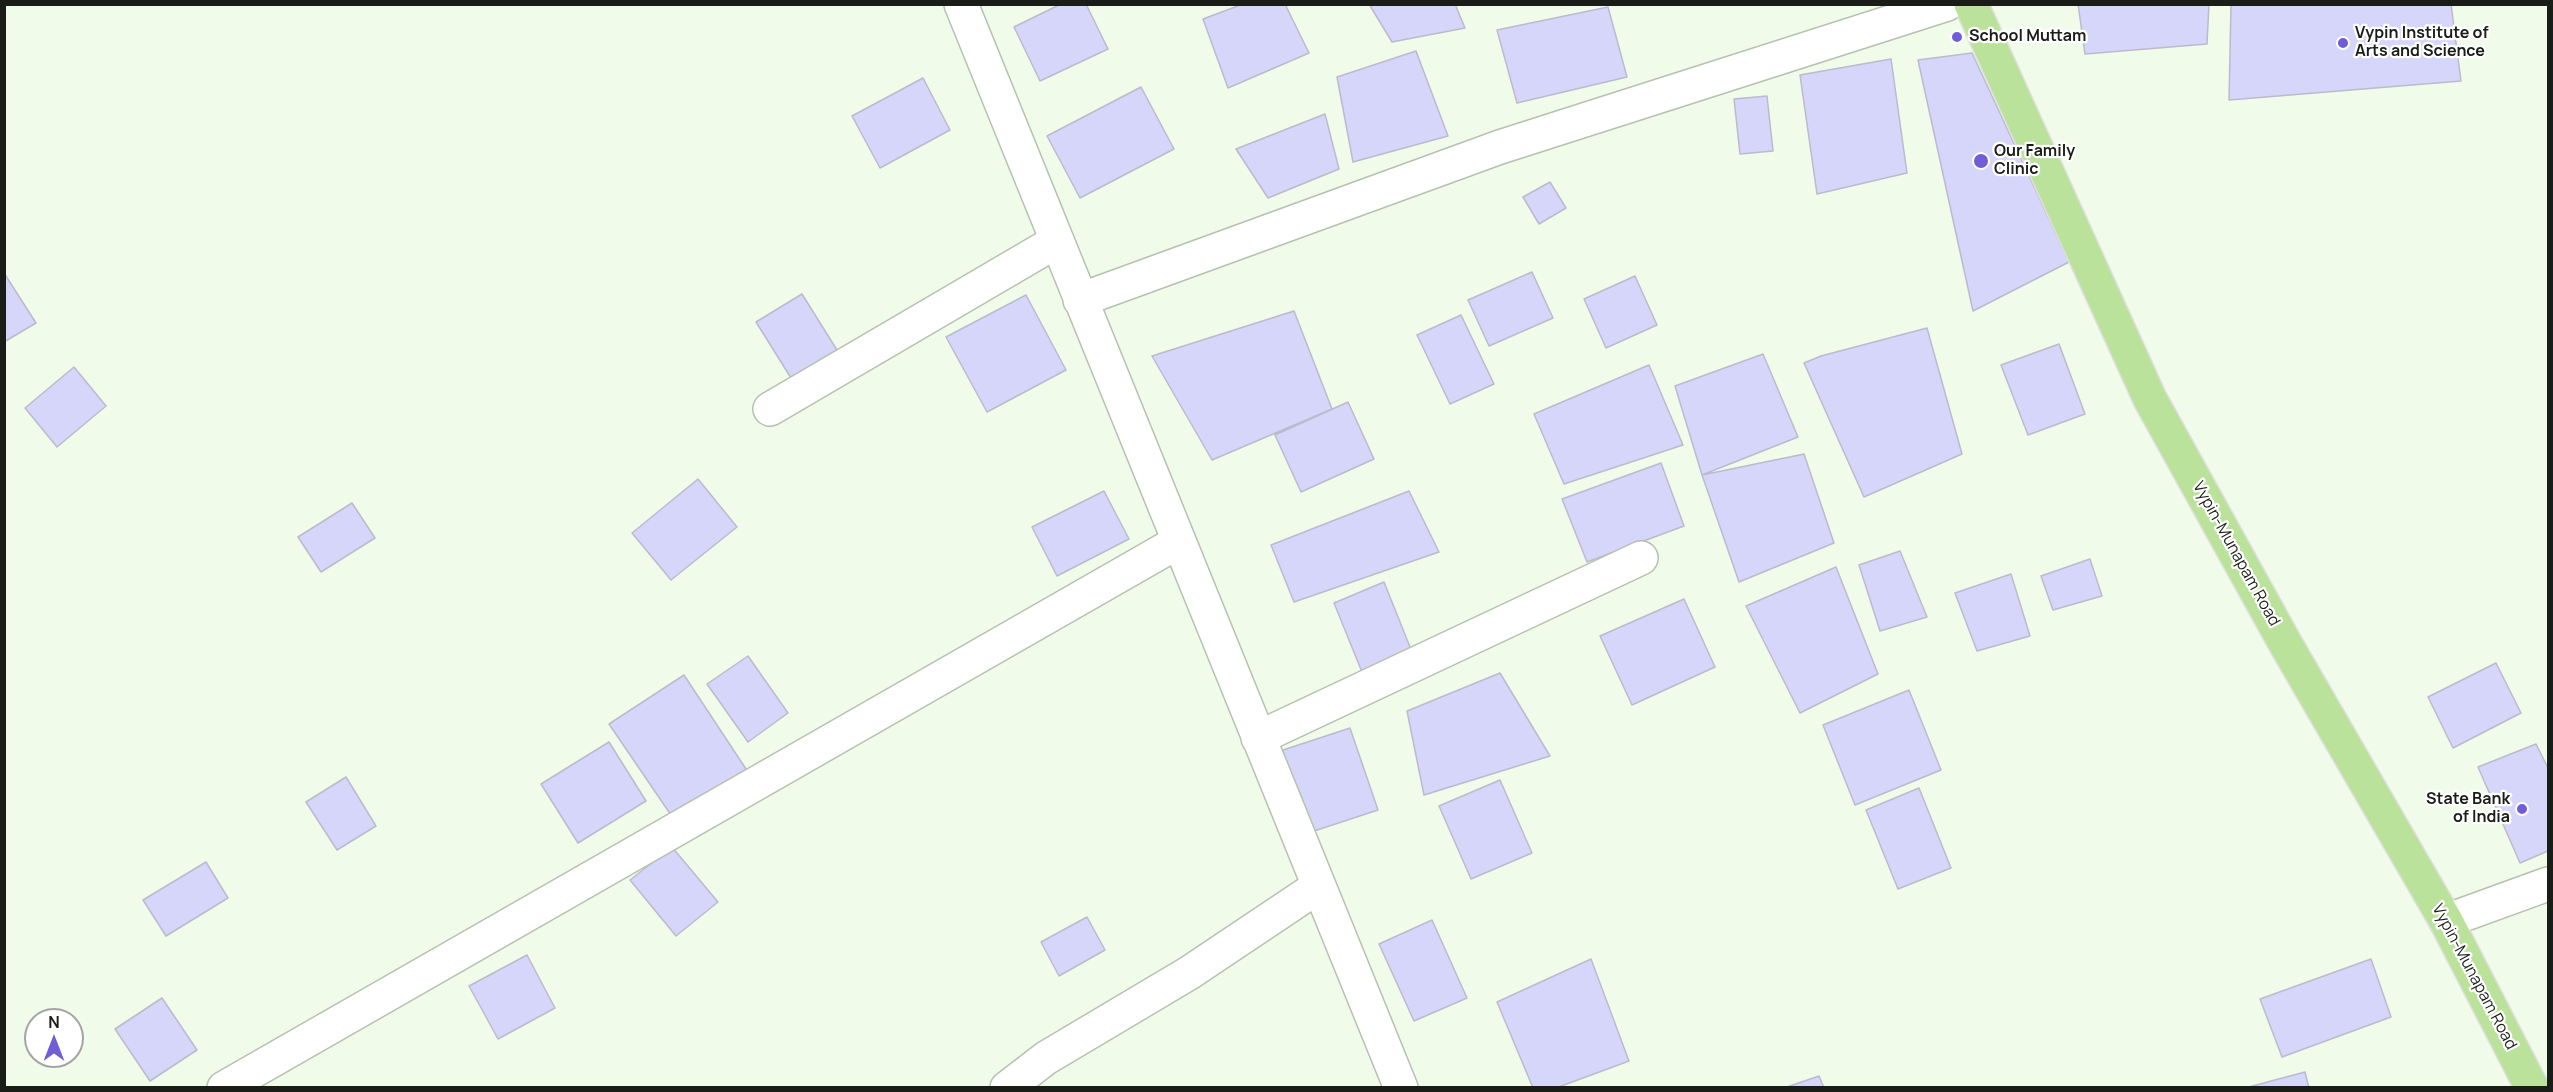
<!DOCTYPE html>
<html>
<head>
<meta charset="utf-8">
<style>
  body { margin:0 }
  #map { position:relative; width:2553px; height:1092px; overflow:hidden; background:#f0fbe9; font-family:Manrope,sans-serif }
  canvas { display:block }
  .frame { position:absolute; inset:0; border:6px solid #1a1d17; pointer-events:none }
  .north { position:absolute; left:24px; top:1008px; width:60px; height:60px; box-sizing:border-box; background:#fff; border:2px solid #a3a5a2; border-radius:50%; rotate:0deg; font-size:16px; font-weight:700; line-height:24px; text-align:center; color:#1a1d17 }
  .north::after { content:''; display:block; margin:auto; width:21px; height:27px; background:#705ed8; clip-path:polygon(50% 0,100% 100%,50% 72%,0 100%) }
</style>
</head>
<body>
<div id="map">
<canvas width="2553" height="1092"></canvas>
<div class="frame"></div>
<div class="north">N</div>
</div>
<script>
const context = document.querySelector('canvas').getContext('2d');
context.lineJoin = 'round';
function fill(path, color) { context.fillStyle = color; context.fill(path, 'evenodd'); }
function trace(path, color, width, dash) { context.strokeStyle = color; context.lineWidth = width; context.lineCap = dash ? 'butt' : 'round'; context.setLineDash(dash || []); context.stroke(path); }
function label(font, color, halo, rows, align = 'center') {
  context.font = font + ' Manrope,sans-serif'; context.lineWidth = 4.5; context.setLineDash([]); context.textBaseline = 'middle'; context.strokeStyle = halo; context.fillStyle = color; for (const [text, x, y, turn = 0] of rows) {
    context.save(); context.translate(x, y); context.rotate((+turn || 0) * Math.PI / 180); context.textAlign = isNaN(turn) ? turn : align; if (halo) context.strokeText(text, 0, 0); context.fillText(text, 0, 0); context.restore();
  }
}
const building = new Path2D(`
  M1061 4H1086L1108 49 1040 81 1014 27Z
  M1243 4H1285L1309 53 1228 88 1203 19Z
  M1369 4H1455L1465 28 1392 42Z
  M2078 4H2209L2207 44 2085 54Z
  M2231 4H2451L2461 81 2229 100Z
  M1608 7 1627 77 1517 103 1497 30Z
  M1416 51 1448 136 1353 162 1337 77Z
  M1972 53 2069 262 1973 311 1918 60Z
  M1891 59 1907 173 1817 194 1800 75Z
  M923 78 950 130 880 168 852 116Z
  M1141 87 1174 149 1080 198 1047 136Z
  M1767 96 1773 151 1740 154 1734 99Z
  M1325 114 1339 169 1268 198 1236 149Z
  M1550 182 1566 208 1539 224 1523 197Z
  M1532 272 1553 318 1489 346 1468 300Z
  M4 273 36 323 4 342Z
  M1635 276 1657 325 1606 348 1584 299Z
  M802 294 837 350 791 378 756 322Z
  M1026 295 1066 370 987 412 946 337Z
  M1294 311 1332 409 1212 460 1152 356Z
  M1461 315 1494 384 1450 404 1417 335Z
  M1927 328 1962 454 1864 497 1804 363 1821 356Z
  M2059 344 2085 414 2028 435 2001 365Z
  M1763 354 1798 437 1702 475 1675 386Z
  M1649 365 1683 445 1564 484 1534 414Z
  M74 367 106 406 57 447 25 408Z
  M1348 402 1374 459 1301 492 1275 435Z
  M1804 454 1834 543 1739 582 1702 475Z
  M1661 463 1684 526 1587 562 1562 499Z
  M698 479 737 527 671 580 632 533Z
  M1104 491 1129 539 1057 576 1032 527Z
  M1409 491 1439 552 1294 602 1271 545Z
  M352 503 375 538 321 572 298 537Z
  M1900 551 1927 617 1880 631 1859 565Z
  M2090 559 2102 596 2053 610 2041 576Z
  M1836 567 1878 674 1800 713 1746 606Z
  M2011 574 2030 636 1977 651 1955 593Z
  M1384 582 1412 652 1362 672 1334 603Z
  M1684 599 1715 667 1632 705 1600 636Z
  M748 656 788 713 748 742 707 684Z
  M2496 663 2521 713 2453 748 2428 697Z
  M1500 673 1550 756 1424 795 1407 711Z
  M684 675 748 772 675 821 609 724Z
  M1909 690 1941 770 1855 805 1823 725Z
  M1350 728 1378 810 1302 835 1274 753Z
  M609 742 646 801 578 843 541 784Z
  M2536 744 2548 768V851L2520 863 2478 767Z
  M346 777 376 826 337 850 306 802Z
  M1500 780 1532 853 1471 879 1439 806Z
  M1919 788 1951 868 1898 889 1866 810Z
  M672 847 718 902 676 936 630 880Z
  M206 862 228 898 166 936 143 900Z
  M1087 917 1105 950 1059 976 1041 942Z
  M1432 920 1467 998 1414 1021 1379 944Z
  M527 955 555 1008 498 1039 469 986Z
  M1591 959 1629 1061 1556 1088H1533L1497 1002Z
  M2371 959 2391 1017 2282 1057 2260 999Z
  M162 998 197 1050 150 1081 115 1029Z
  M2305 1072 2309 1088H2245Z
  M1819 1076 1824 1088H1784Z`);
fill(building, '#d6d5fa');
trace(building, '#bbbbcd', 1.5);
const minor = new Path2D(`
  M961 4 1401 1088
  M1080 300 1500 147 1947 4
  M770 409 1057 241
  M1258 738 1641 558
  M2446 921 2548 884
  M224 1088 1178 542
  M1007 1088 1046 1058 1189 973 1319 886`);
const major = new Path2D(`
  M1971 4 2150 399 2285 643 2446 921 2532 1088`);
trace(minor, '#b6c1b0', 36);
trace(major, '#dfdfdf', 36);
trace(minor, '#fff', 33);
trace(major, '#bbe29a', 33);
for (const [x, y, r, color] of [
  [1957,37,6,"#705ed8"],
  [2343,43,6,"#705ed8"],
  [1981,161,8,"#705ed8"],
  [2522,809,6,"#705ed8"]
]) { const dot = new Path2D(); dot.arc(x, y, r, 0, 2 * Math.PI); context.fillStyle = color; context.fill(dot); trace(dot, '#fff', 2); }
label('bold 16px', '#1a1d17', '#fff', [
  ["Vypin Institute of",2355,34],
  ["Arts and Science",2355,52],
  ["School Muttam",1969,37],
  ["Our Family",1994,152],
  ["Clinic",1994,170],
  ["State Bank",2510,800,"right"],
  ["of India",2510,818,"right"]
], 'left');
label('16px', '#1a1d17', '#fff', [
  ["Vypin-Munapam Road",2236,554,61],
  ["Vypin-Munapam Road",2474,977,62]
]);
</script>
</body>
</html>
